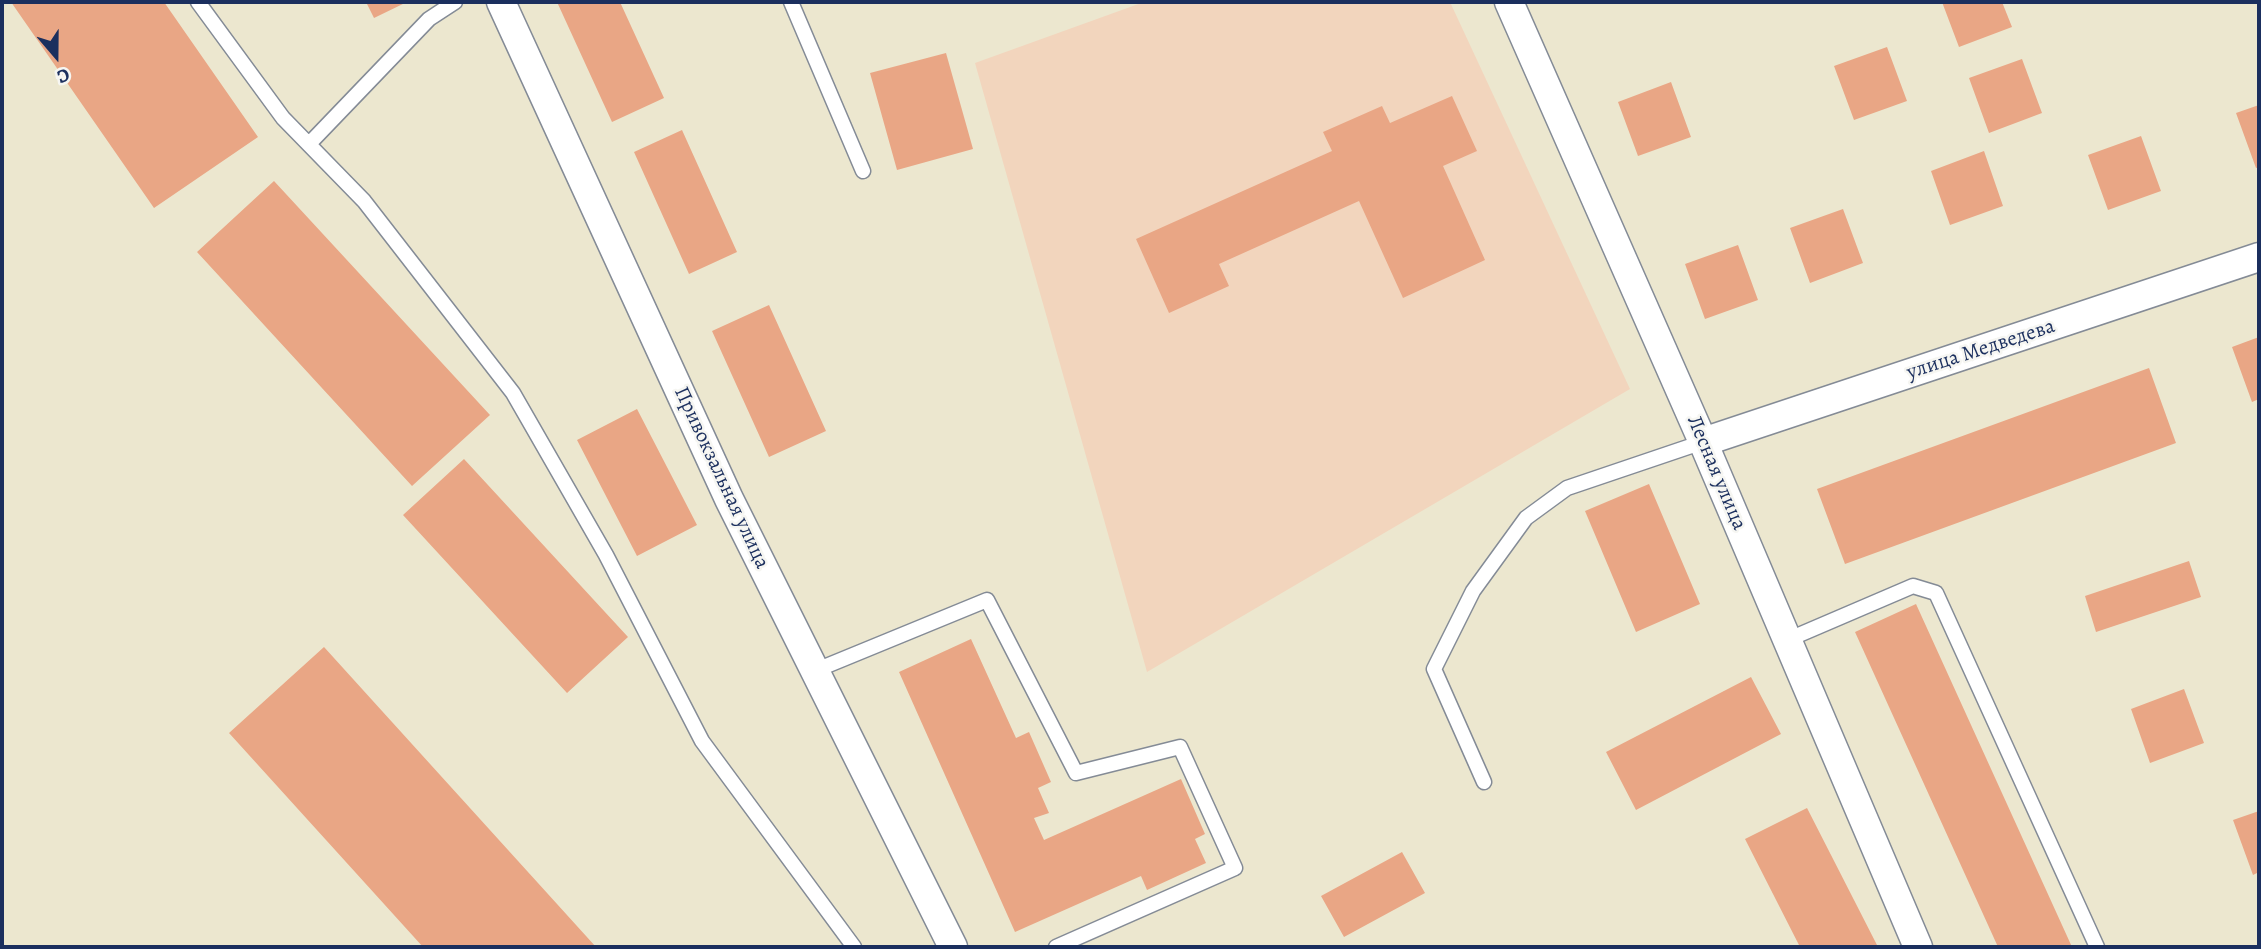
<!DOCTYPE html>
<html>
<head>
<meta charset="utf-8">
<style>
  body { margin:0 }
  #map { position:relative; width:2261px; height:949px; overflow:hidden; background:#ece7cf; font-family:Alegreya,serif }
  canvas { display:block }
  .frame { position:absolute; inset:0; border:4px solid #1b2f5e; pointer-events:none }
  .north { position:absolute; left:21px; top:21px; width:70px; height:70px; -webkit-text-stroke:5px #f6f6f2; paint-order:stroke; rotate:160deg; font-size:19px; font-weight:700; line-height:28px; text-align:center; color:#1b2f5e }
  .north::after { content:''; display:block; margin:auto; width:24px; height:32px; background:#1b2f5e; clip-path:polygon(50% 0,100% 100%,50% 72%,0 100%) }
</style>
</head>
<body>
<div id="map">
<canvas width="2261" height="949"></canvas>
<div class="frame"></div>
<div class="north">С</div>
</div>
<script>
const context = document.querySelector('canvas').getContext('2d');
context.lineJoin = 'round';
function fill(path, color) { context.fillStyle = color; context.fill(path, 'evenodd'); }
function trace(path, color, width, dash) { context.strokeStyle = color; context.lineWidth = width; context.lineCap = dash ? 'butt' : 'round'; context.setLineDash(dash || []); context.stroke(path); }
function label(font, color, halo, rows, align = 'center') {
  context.font = font + ' Alegreya,serif'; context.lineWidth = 5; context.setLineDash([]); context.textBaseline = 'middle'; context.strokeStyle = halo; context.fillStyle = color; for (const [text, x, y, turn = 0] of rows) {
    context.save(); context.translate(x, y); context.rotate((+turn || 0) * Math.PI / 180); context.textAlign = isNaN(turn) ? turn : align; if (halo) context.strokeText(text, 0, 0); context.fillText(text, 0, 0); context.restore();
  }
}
fill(new Path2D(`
  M1144 2H1450L1630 389 1147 672 975 63Z`), '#f2d5bd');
fill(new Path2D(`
  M11 2H164L258 137 154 208Z
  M366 2H407L374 18Z
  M557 2H620L664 98 612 122Z
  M1942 2H2002L2012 27 1959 47Z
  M1887 47 1907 101 1854 120 1834 66Z
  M946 53 973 149 897 170 870 73Z
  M2022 59 2042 113 1989 133 1969 78Z
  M1671 82 1691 137 1638 156 1618 102Z
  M1452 96 1477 151 1443 166 1485 260 1403 298 1359 201 1219 264 1229 286 1169 313 1136 239 1332 151 1323 132 1382 106 1390 123Z
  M2259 105V167L2256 168 2236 113Z
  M682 130 737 252 689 274 634 152Z
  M2141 136 2161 191 2108 210 2088 155Z
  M1984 151 2003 206 1950 225 1931 171Z
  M274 181 490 415 412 486 197 252Z
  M1843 209 1863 263 1810 283 1790 228Z
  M1738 245 1758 300 1705 319 1685 264Z
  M769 305 826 431 769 457 712 331Z
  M2259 337V399L2252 402 2232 347Z
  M2149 368 2176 443 1845 564 1817 489Z
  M637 409 697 525 637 556 577 440Z
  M464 459 628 637 567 693 403 515Z
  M1649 484 1700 604 1636 632 1585 511Z
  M2189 561 2201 597 2096 632 2085 596Z
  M1916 604 2072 947H1998L1855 632Z
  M971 639 1016 738 1029 732 1051 782 1038 788 1049 813 1034 818 1044 840 1181 779 1205 834 1195 839 1206 863 1147 890 1141 876 1015 932 899 672Z
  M324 647 596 947H423L229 733Z
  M1751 677 1781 734 1636 810 1606 752Z
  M2184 689 2204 743 2150 763 2131 709Z
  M1807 808 1878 947H1800L1745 839Z
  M2259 811V872L2253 875 2233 820Z
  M1402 852 1425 893 1344 937 1321 896Z`), '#e9a685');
const lane = new Path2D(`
  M198 2 283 118 364 201 513 393 606 555 702 741 854 947
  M791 2 863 171
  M309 144 429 19 455 2
  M1787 640 1913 586 1936 593 2097 947
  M814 671 987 600 1076 773 1180 747 1235 868 1056 947
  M1484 782 1434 669 1473 591 1526 518 1567 488 1703 442`);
const street = new Path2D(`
  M501 2 729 499 953 947
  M1509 2 1703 442 1918 947
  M1703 442 2259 257`);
trace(lane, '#848b96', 17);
trace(street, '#848b96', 31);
trace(lane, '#fff', 14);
trace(street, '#fff', 28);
label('21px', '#1b2f5e', '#f6f6f2', [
  ["улица Медведева",1981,350,-18],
  ["Лесная улица",1716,473,67],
  ["Привокзальная улица",721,478,65]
]);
</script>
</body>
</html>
